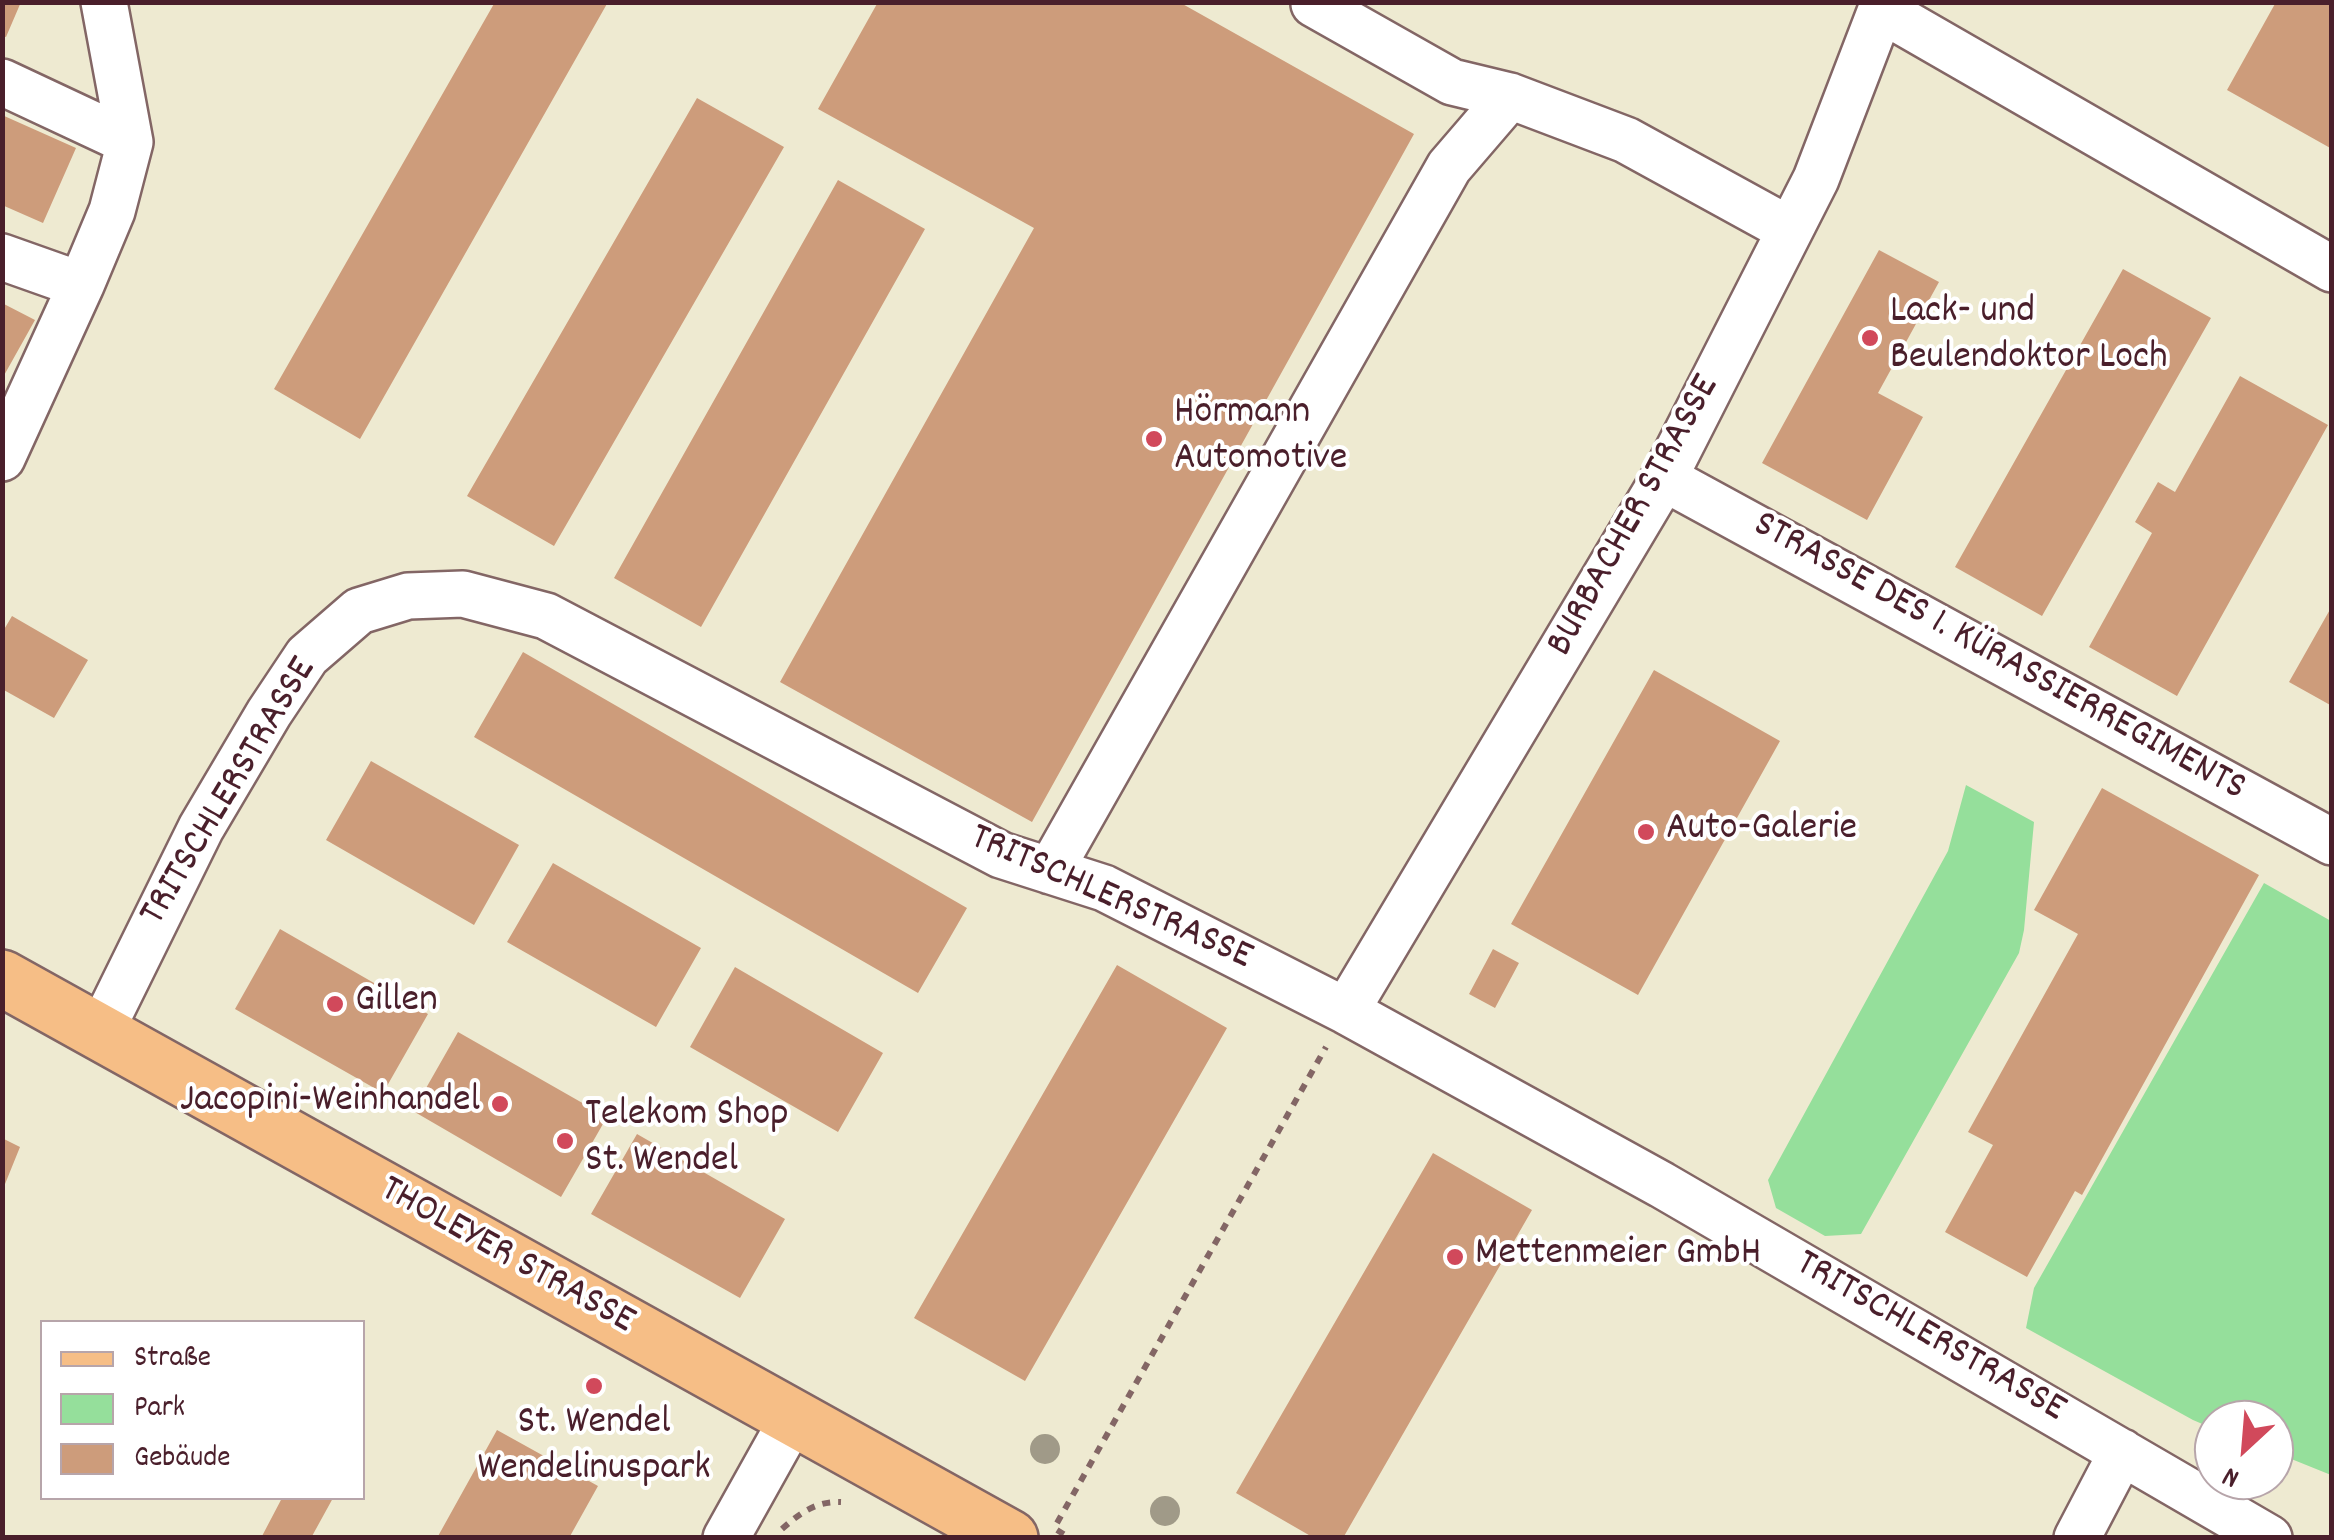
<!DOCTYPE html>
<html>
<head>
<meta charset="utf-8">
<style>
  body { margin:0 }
  #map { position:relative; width:2334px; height:1540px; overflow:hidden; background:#eeead1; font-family:Dekko,sans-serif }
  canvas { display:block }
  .frame { position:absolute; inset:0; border:5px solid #4a1f2b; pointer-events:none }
  .legend { position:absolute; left:40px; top:1320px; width:325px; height:180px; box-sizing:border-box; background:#fff; border:2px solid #b7a5aa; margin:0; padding:12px 18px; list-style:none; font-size:30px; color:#4a1f2b }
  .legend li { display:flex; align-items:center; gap:20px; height:50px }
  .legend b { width:50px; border:2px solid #b7a5aa }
  .north { position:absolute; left:2194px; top:1400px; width:100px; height:100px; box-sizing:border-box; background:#fff; border:2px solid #b7a5aa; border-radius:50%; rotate:206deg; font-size:28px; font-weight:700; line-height:40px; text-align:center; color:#4a1f2b }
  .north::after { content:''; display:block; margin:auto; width:35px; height:45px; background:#d1495b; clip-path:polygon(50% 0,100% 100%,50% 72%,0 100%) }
</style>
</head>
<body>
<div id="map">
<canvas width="2334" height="1540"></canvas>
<div class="frame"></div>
<ul class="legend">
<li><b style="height:12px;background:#f6be86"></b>Straße</li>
<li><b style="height:28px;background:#95df9b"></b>Park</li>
<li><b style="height:28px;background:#cd9c7b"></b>Gebäude</li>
</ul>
<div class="north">N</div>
</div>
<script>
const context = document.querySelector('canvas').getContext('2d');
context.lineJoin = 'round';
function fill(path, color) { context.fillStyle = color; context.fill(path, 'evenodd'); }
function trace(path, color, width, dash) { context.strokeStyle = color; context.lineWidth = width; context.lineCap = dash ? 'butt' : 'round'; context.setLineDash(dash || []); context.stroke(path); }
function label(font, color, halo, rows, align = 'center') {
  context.font = font + ' Dekko,sans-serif'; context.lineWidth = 8; context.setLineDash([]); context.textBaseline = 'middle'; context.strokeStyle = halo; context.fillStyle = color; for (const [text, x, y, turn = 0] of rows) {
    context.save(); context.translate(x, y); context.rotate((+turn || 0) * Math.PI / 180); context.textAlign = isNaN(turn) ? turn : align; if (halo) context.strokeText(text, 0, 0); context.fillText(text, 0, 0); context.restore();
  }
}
fill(new Path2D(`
  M1966 785 2034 822 2024 930 2019 953 1861 1234 1825 1236 1776 1208 1768 1180 1948 851Z
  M2264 883 2331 921V1475L2274 1452V1420H2214V1429L2193 1420 2026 1328 2034 1288Z`), '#95df9b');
fill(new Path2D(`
  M2 2H21L6 37 2 36Z
  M495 2H608L360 439 274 389Z
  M878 2H1179L1414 134 1032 822 780 682 1034 228 818 109Z
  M2276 2H2332V149L2227 90Z
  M697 98 784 147 554 546 467 496Z
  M2 115 76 148 43 223 2 205Z
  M838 180 925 229 701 627 614 578Z
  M1879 250 1939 282 1878 393 1923 417 1867 520 1762 463Z
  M2123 269 2211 318 2042 616 1955 567Z
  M2 303 35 320 2 379Z
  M2240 376 2328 425 2177 696 2089 647 2152 533 2135 522 2158 482 2175 492Z
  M2332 606V706L2289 682Z
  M12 616 88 660 54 718 2 689V633Z
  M523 652 967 908 918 993 474 737Z
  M1654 670 1780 741 1638 995 1511 924Z
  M371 761 519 845 474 925 326 840Z
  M2102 788 2259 875 2082 1195 2075 1191 2027 1277 1945 1232 1993 1145 1968 1132 2078 934 2034 910Z
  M553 863 701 948 656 1027 507 942Z
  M280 929 428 1014 383 1093 235 1009Z
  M1493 949 1519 963 1495 1008 1469 994Z
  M1117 965 1227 1028 1025 1381 914 1318Z
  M735 967 883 1053 838 1132 690 1047Z
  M458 1032 607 1117 561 1197 413 1111Z
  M637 1134 785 1219 740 1298 591 1214Z
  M2 1138 20 1147 3 1189H2Z
  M1433 1153 1532 1210 1343 1538H1314L1236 1493Z
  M497 1430 598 1486 569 1538H437Z
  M282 1498H333L311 1538H261Z`), '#cd9c7b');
const minor = new Path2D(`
  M1314 4 1452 82 1510 96 1626 140 1790 230
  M1882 10 2332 269
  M2 82 130 142
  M2 257 81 285
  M2 458 81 285 112 211 130 142 104 2
  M1664 478 2332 842
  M1050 871 1449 167 1510 96
  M1346 1011 1664 478 1816 179 1884 2
  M100 1033 201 828 269 713 307 656 359 611 408 596 463 594 546 616 1001 855 1104 888 1346 1011 1662 1185 2269 1538
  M726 1538 793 1418
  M2077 1538 2122 1452`);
const major = new Path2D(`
  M2 978 1010 1538`);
trace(minor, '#836665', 50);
trace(major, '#836665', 60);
trace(new Path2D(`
  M1057 1523 1326 1047
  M782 1529C800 1513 816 1501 841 1502
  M1057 1530 1070 1538`), '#836665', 6, [8, 8]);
trace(minor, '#fff', 45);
trace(major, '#f6be86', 55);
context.fillStyle = '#a09a88';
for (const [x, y] of [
  [1045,1449],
  [1165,1511]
]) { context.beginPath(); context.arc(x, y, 15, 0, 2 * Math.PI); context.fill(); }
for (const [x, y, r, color] of [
  [1870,338,10,"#d1495b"],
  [1154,439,10,"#d1495b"],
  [1646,832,10,"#d1495b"],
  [335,1004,10,"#d1495b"],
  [500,1104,10,"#d1495b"],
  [565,1141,10,"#d1495b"],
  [1455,1257,10,"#d1495b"],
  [594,1386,10,"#d1495b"]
]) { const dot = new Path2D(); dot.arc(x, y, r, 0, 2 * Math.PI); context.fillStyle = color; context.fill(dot); trace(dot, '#fff', 4); }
label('40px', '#4a1f2b', '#fff', [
  ["Lack- und",1890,315],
  ["Beulendoktor Loch",1890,361],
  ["Hörmann",1174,416],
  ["Automotive",1174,462],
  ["Auto-Galerie",1666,832],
  ["Gillen",355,1004],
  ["Jacopini-Weinhandel",480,1104,"right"],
  ["Telekom Shop",585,1118],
  ["St. Wendel",585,1164],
  ["Mettenmeier GmbH",1475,1257],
  ["St. Wendel",594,1426,"center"],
  ["Wendelinuspark",594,1472,"center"]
], 'left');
label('40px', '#4a1f2b', '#fff', [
  ["BURBACHER STRASSE",1636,517,-61],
  ["STRASSE DES 1. KÜRASSIERREGIMENTS",1998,659,29],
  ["TRITSCHLERSTRASSE",231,793,-59],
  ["TRITSCHLERSTRASSE",1110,900,24],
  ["THOLEYER STRASSE",506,1258,29],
  ["TRITSCHLERSTRASSE",1929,1339,30]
]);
</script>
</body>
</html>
